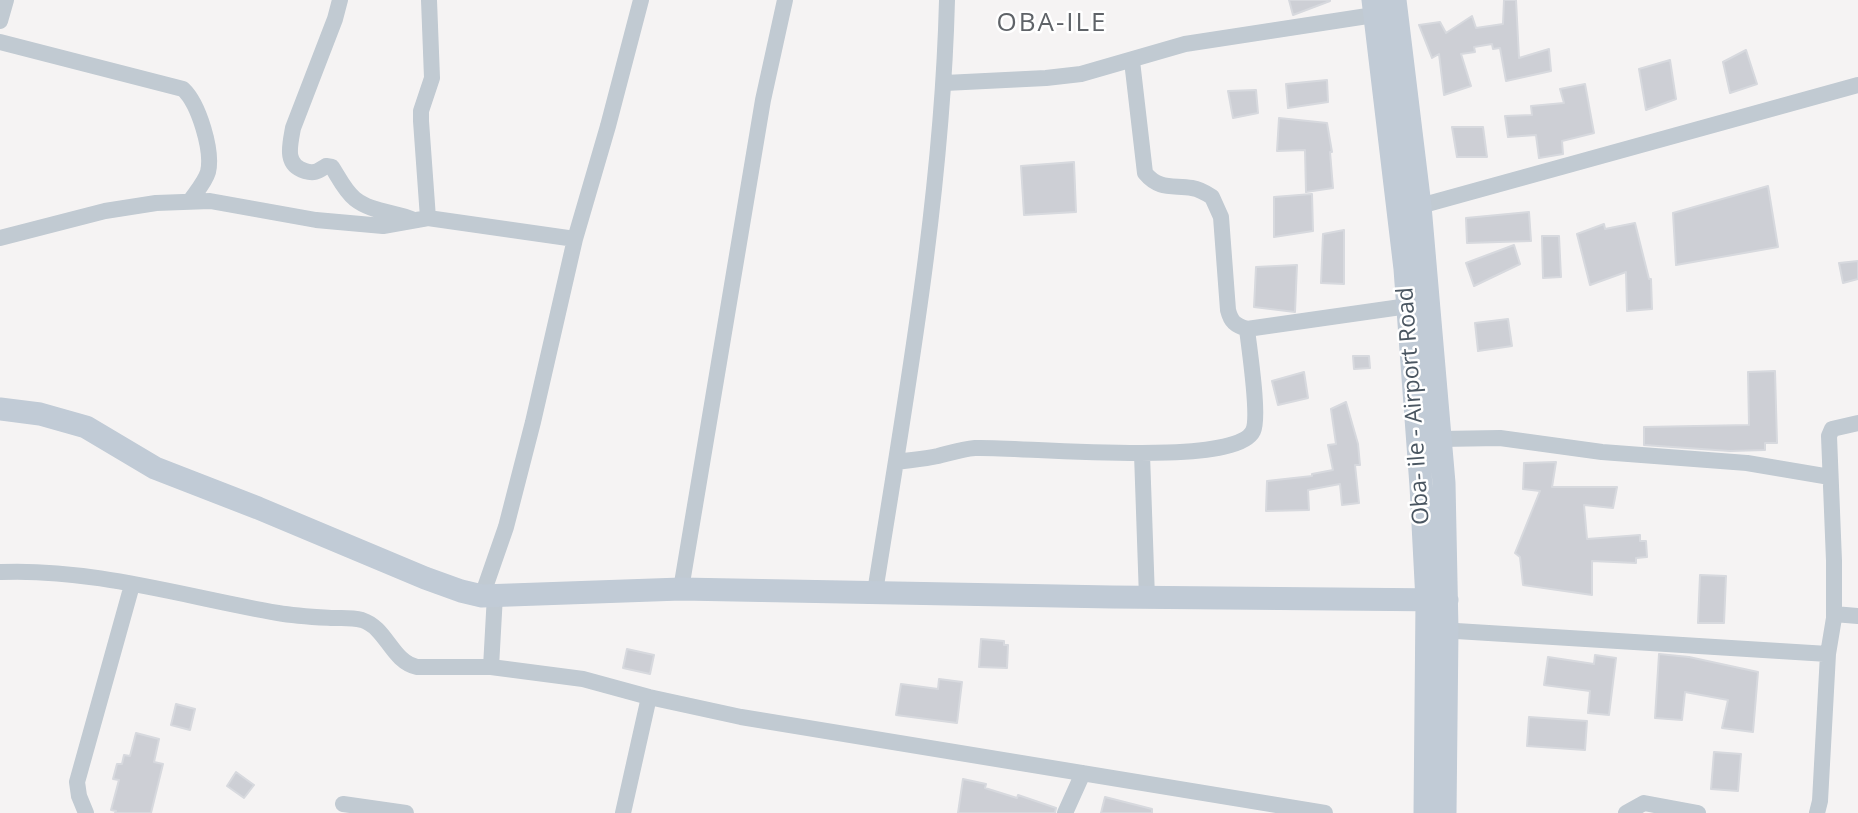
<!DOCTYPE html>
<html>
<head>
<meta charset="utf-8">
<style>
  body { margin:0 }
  canvas { display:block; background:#f5f3f3 }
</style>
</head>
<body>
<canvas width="1858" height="813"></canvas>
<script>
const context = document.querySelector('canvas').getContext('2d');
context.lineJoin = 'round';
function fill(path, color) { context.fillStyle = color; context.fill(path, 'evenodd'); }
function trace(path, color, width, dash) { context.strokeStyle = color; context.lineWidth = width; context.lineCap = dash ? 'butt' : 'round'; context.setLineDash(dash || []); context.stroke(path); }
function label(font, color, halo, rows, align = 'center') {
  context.font = font + ' "Open Sans",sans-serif'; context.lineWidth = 5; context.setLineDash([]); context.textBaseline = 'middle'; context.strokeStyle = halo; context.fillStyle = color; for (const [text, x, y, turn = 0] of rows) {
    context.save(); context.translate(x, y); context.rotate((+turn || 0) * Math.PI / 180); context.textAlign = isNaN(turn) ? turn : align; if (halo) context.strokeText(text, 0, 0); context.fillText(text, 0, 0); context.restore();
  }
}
const building = new Path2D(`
  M1289 0H1330V1L1293 15Z
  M1504 0H1516L1519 58 1549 49 1551 71 1506 81 1500 48 1493 49 1492 44 1474 47 1475 52 1461 54 1471 86 1444 95 1439 54 1432 58 1419 25 1440 22 1446 33 1472 16 1476 28 1503 24Z
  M1746 50 1757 84 1730 93 1723 62Z
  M1670 60 1676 99 1646 110 1639 69Z
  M1327 80 1328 102 1288 108 1286 84Z
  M1585 84 1594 133 1562 141 1563 154 1539 158 1536 135 1508 137 1505 116 1532 115 1531 106 1564 103 1560 89Z
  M1256 90 1258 113 1233 118 1228 91Z
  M1279 118 1327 123 1332 152H1330L1333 188 1306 192 1305 150 1277 151Z
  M1452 127H1483L1487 157H1457Z
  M1074 162 1076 212 1024 215 1021 166Z
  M1768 186 1778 247 1676 265 1673 213Z
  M1312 194 1313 231 1274 237V197Z
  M1529 212 1531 241 1467 243 1466 218Z
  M1635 223 1649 279H1651L1652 309 1627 311 1626 272 1590 285 1577 234 1604 224 1605 229Z
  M1344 230V284L1321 283 1323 234Z
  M1542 236H1559L1561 277 1543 278Z
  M1514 245 1520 264 1474 286 1466 263Z
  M1858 261V279L1843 283 1839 263Z
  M1297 265 1295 312 1254 307 1256 267Z
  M1508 319 1512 346 1478 351 1475 323Z
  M1353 356H1369L1370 368 1354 369Z
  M1775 371 1777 443H1765V450L1730 451 1644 445V427L1749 425 1748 372Z
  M1304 372 1308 398 1278 405 1272 381Z
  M1346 402 1358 444 1360 465H1355L1359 503 1342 505 1340 484 1308 490 1309 510 1266 511 1267 481 1312 476V474L1333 470 1328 445 1336 444 1331 409Z
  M1556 462 1552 487H1617L1613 508 1584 505 1587 539 1640 535V541H1646L1647 557 1636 558V563L1592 561V595L1523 585 1520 557 1515 553 1540 491 1523 489 1524 463Z
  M1700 575 1726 576 1724 623H1698Z
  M981 639 1004 641V645H1008L1007 668 979 667Z
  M627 649 654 655 650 674 623 668Z
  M1659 654 1689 657 1758 672 1753 732 1722 728 1728 700 1685 692 1682 720 1655 718Z
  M1595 655 1616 658 1609 715 1588 713 1590 691 1544 685 1548 657 1594 664Z
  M939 679 962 682 957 723 896 715 901 684 938 689Z
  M176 704 195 709 190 730 171 725Z
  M1529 717 1587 721 1585 750 1527 746Z
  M136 733 159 739 154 762 163 764 151 813H115L116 811 111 810 119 780 113 779 117 764H122L124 755 130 756Z
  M1714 752 1741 754 1738 791 1711 789Z
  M236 772 254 785 244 798 227 786Z
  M963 779 986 784 985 788 1017 798 1018 795 1056 808 1055 813H958Z
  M1105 797 1152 809V813H1101Z`);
fill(building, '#cdcfd5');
trace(building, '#d7d9de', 2);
trace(new Path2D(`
  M340 0 335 19 293 128C290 145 284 165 305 171 315 174 318 171 326 166L332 167C339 178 345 191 355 199 371 212 396 212 414 220
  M0 21 6 0
  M0 42 183 89C199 104 213 151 208 172 205 182 196 192 190 201
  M1132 61 1145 173C1159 190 1172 185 1192 188 1199 189 1206 193 1212 197L1221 217 1228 310C1231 322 1235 325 1247 329L1408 306
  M945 83 1046 78 1081 74 1185 44 1374 15
  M1420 206 1858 85
  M428 218 421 121V111L432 78 429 0
  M0 238 105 211 156 203 210 201 316 220 383 226 428 218 575 239
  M1440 439 1500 438 1602 452 1747 463 1830 477
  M1142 454 1147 598
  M896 462C910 460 924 459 938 456 950 453 962 449 975 448 1018 446 1235 469 1253 431 1260 417 1249 348 1247 329
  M0 572C93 568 186 597 278 613 295 616 314 617 331 618 342 618 351 617 362 620 387 628 391 661 417 667H491L583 679 649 697 741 717 1325 813
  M681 589 763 100 785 0
  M875 592C906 396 942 199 947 0
  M482 596 506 527 533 422 575 239 608 126 641 0
  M1834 614 1858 616
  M1440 630 1828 654
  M491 667 495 595
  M343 804 406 813
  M86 813 79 796 77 782 132 585
  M623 813 649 697
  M1065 813 1083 773
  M1626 813 1644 803 1698 813
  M1817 813 1820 801 1828 654 1834 618V561L1829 436 1832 429 1858 423`), '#c1cad2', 16);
trace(new Path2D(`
  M1373 0 1405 269 1421 486 1427 601 1425 813
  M1395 0 1420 206 1444 483 1447 630 1445 813
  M0 409 40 414 86 427 155 468 258 508 425 578 461 591 482 596 681 589 1112 597 1447 600`), '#c1cbd6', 23);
label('23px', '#4a5661', '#fff', [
  ["Oba- ile - Airport Road",1414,406,-94]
]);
context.letterSpacing = '2px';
label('26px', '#5f6368', '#fff', [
  ["OBA-ILE",1052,24]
]);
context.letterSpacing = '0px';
</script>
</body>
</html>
